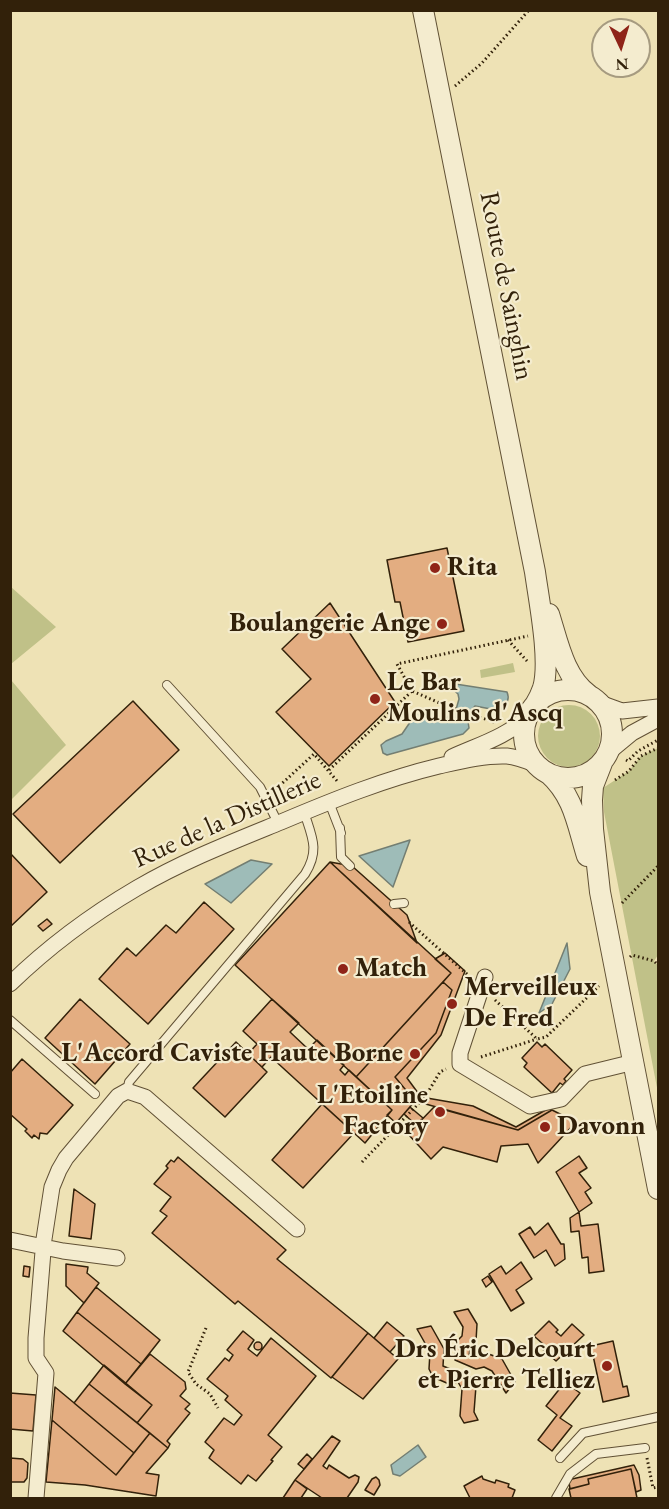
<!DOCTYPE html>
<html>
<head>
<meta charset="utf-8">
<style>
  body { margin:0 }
  #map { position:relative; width:669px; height:1509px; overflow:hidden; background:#eee2b5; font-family:"EB Garamond",serif }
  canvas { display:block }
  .frame { position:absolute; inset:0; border:12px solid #32210a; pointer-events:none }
  .north { position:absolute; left:591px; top:18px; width:60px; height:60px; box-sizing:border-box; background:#f4eccf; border:2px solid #a69b80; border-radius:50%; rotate:176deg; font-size:16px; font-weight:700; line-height:24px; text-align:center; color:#32210a }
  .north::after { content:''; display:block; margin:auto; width:21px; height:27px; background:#8f2418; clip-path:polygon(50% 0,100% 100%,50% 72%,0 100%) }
</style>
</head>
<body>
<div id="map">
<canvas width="669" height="1509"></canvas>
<div class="frame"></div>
<div class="north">N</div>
</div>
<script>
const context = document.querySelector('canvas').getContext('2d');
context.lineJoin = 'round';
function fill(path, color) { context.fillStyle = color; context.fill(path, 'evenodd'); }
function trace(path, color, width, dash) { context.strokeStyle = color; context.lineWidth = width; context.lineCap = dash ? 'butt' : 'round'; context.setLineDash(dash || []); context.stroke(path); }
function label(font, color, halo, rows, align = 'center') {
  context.font = font + ' "EB Garamond",serif'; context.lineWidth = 4.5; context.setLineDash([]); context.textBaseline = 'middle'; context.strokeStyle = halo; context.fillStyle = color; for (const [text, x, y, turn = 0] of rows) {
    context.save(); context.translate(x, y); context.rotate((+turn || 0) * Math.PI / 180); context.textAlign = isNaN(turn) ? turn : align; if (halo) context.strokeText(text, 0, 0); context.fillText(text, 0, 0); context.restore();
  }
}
fill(new Path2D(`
  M11 587 56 627 11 664Z
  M513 663 515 672 481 678 480 670Z
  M11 680 66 745 11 800H10Z
  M538 736a31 31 0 1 1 62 0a31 31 0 1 1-62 0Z
  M658 748V955L654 961 658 965V1093L604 812 603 788 629 771 641 756Z`), '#c0c188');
const water = new Path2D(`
  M449 683 507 692C510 699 507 703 502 709L496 710 475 706 467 715 469 728 463 734 387 755 383 753 381 745 386 741 402 734 415 715 422 712 445 718 455 713 459 699 458 694 450 687Z
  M410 840 393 887 359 856Z
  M251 860 272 864 231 903 205 884Z
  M567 943 570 969 552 1004 539 1013Z
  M418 1445 426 1457 400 1476 393 1474 391 1465Z`);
fill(water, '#9ebcb8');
trace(water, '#737e72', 1.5);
const building = new Path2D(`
  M447 548 464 631 408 642 400 602H395L387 560Z
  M330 603 395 702 329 766 276 712 311 679 282 649Z
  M133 701 179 750 60 863 13 814Z
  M10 853 47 892 10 927Z
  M330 862 451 973 356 1077 235 965Z
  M330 862 352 866 407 915 417 943Z
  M204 902 234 929 148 1024 99 979 127 948 136 956 166 925 176 933Z
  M47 919 52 924 43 931 38 926Z
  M445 953 465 971 441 1035 407 1078 421 1097 473 1106 516 1127 549 1108 552 1110 518 1130 415 1101 395 1077 436 1033 452 990 443 982 451 973 435 959Z
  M443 982 452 990 436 1033 395 1077 415 1101 396 1123 387 1115 392 1110 356 1077Z
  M80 999 130 1044 95 1084 45 1038Z
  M272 999 299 1023 290 1032 308 1049 317 1040 344 1065 340 1070 345 1075 349 1070 392 1110 365 1143 271 1057 262 1067 248 1054 257 1044 243 1031Z
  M236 1042 267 1072 225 1117 193 1088Z
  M537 1042 542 1047 545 1044 572 1070 564 1079 566 1081 563 1085 560 1083 552 1093 524 1067 527 1063 522 1058Z
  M22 1059 73 1105 47 1134 40 1133 39 1139 34 1135 32 1138 25 1131 27 1129 10 1114V1073Z
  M322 1104 354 1133 303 1188 272 1160Z
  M410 1107 423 1118 416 1125 404 1114Z
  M434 1107 518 1130 552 1110 576 1122 538 1163 528 1144 501 1146 497 1162 443 1147 431 1159 408 1134Z
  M579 1156 587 1168 579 1173 591 1188 585 1192 592 1203 579 1212 556 1172Z
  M178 1157 286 1250 277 1259 368 1333 331 1378 238 1301 235 1304 152 1233 167 1216 160 1211 171 1197 154 1184 168 1168 166 1166 171 1160 174 1162Z
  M74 1189 95 1204 91 1239 69 1236Z
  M579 1212 581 1226 598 1224 604 1271 589 1273 588 1257 582 1258 579 1231 571 1232 570 1218Z
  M548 1223 561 1244H564L565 1259 555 1266 546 1250 534 1258 519 1234 530 1227 535 1235Z
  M521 1262 532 1279 516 1290 524 1303 511 1311 489 1274 501 1266 506 1274Z
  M66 1264 88 1267 87 1273 99 1283 84 1303 66 1286Z
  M24 1266 30 1267 29 1277 23 1276Z
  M488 1276 492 1282 486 1287 482 1280Z
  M96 1287 160 1340 141 1364 77 1312Z
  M468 1309 477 1324 476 1341 470 1348 469 1357 486 1353 502 1359 515 1382 506 1393 492 1371 484 1367 476 1369 455 1360 456 1342 462 1336 463 1327 454 1312Z
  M77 1312 141 1364 125 1384 63 1331Z
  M549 1321 558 1330 556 1332 561 1336 572 1324 584 1335 556 1361 540 1347 543 1344 534 1336Z
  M387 1322 404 1336 390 1352 374 1338Z
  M431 1326 444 1349 443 1366 472 1378 476 1386 474 1412 478 1420 464 1423 460 1416 462 1389 458 1382 449 1384 433 1377 429 1369 430 1352 417 1329Z
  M243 1331 254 1340 248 1349 257 1356 271 1338 316 1376 268 1435 282 1447 271 1460 273 1461 256 1481 248 1475 241 1484 209 1458 214 1450 205 1442 224 1418 234 1425 242 1415 225 1400 228 1396 207 1379 225 1358 229 1361 233 1355 227 1350Z
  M368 1333 398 1359 363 1399 332 1377Z
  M613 1341 623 1387 627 1386 629 1396 603 1402 591 1346Z
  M254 1346a4 4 0 1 1 8 0a4 4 0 1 1-8 0Z
  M150 1354 185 1382 186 1389 180 1396 190 1404 185 1409 190 1413 167 1441 170 1444 168 1448 137 1423 152 1405 125 1384Z
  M104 1365 152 1405 137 1423 89 1384Z
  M565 1382 580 1393 560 1418 572 1426 552 1451 538 1440 557 1415 546 1406Z
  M89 1384 150 1433 134 1453 74 1403Z
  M55 1387 134 1453 116 1475 52 1420Z
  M10 1393 36 1395 33 1431 10 1429Z
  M52 1420 116 1475 150 1433 168 1448 146 1473 159 1475 156 1496 85 1485 46 1482Z
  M332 1436 340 1441 323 1466 327 1469 329 1465 349 1478 355 1475 359 1477 358 1482 347 1498H322L295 1480Z
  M307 1454 312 1459 304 1469 298 1464Z
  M10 1458 23 1459 28 1463 27 1478 24 1482H10Z
  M634 1465 639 1475 641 1490 636 1492 631 1469 588 1479 589 1484 570 1489 569 1482 572 1479Z
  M631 1469 637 1498H571L569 1489 589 1484 588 1479Z
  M482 1476 483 1479 495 1483 496 1480 509 1484 508 1487 515 1490 512 1498H470L464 1486Z
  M376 1477 379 1480 380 1485 374 1495 365 1490 372 1479Z
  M295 1480 307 1489 301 1498H283Z`);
fill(building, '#e3ad81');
trace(building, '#32210a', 1.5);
const service = new Path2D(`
  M167 685 260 787 278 823
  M329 802 341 833
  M340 828 341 857 350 866
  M394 904 404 903
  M10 1020 95 1094
  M127 1091 129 1082 305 874C320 850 312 837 304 812
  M560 1458 583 1433 658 1417
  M556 1498 570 1474 596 1454 645 1448`);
const minor = new Path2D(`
  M600 703 622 711 658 707
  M609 752 632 733 658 719
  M452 757C478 745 507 737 528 716
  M485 977 460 1053V1064L530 1106 561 1099 585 1074 634 1062
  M10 984C48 947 91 915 137 888 183 861 232 842 281 822 333 800 385 779 439 766 461 761 485 755 507 756 518 757 527 761 537 765
  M10 1240 63 1251 117 1258
  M36 1498 46 1373 36 1358V1338L44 1239 52 1187 59 1170 66 1158 118 1096 127 1091 145 1097 297 1229`);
const tertiary = new Path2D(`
  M423 10 535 572C539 601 551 661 543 688 541 694 538 700 535 705
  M549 614C558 642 564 677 589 695
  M524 734a44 44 0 1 1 88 0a44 44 0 1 1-88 0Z
  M602 763 593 786 592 800 593 829 600 892 658 1189
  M548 773C574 796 577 824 587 856`);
trace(service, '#615135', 10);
trace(minor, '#615135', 17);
trace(tertiary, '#615135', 22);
trace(new Path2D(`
  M455 86 482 63 529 10
  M508 640 527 661
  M494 722 449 707 412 691 397 664 528 636
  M626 760 628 761 638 751 658 740
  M329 770 412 691
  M615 780 629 771 641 756 658 748
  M276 789 314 754 337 781
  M622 903 658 866
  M409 922 468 975
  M630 957 632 955 654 961 658 965
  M495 1000 537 1039 546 1037 599 986
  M481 1057 537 1039
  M362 1162 425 1097 440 1072 446 1069
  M206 1328 188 1372 196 1384 210 1394 218 1408
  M647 1458 653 1488 658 1487`), '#32210a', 3, [1.5, 3]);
trace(service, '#f4eccf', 8);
trace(minor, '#f4eccf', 15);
trace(tertiary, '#f4eccf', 20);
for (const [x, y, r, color] of [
  [435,568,6,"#8f2418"],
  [442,624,6,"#8f2418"],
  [375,699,6,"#8f2418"],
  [343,969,6,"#8f2418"],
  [452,1004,6,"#8f2418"],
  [415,1054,6,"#8f2418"],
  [440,1112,6,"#8f2418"],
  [545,1127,6,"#8f2418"],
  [607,1366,6,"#8f2418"]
]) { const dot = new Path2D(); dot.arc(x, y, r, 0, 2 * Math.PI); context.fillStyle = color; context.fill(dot); trace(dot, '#f4eccf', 2); }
label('27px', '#32210a', '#f4eccf', [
  ["Route de Sainghin",506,286,79],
  ["Rue de la Distillerie",227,820,-24]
]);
label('bold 27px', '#32210a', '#f4eccf', [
  ["Rita",447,568],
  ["Boulangerie Ange",430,624,"right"],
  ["Le Bar",387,683],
  ["Moulins d'Ascq",387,714],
  ["Match",355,969],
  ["Merveilleux",464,988],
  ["De Fred",464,1019],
  ["L'Accord Caviste Haute Borne",403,1054,"right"],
  ["L'Etoiline",428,1096,"right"],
  ["Factory",428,1127,"right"],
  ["Davonn",557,1127],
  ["Drs Éric Delcourt",595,1350,"right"],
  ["et Pierre Telliez",595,1381,"right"]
], 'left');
</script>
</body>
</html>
